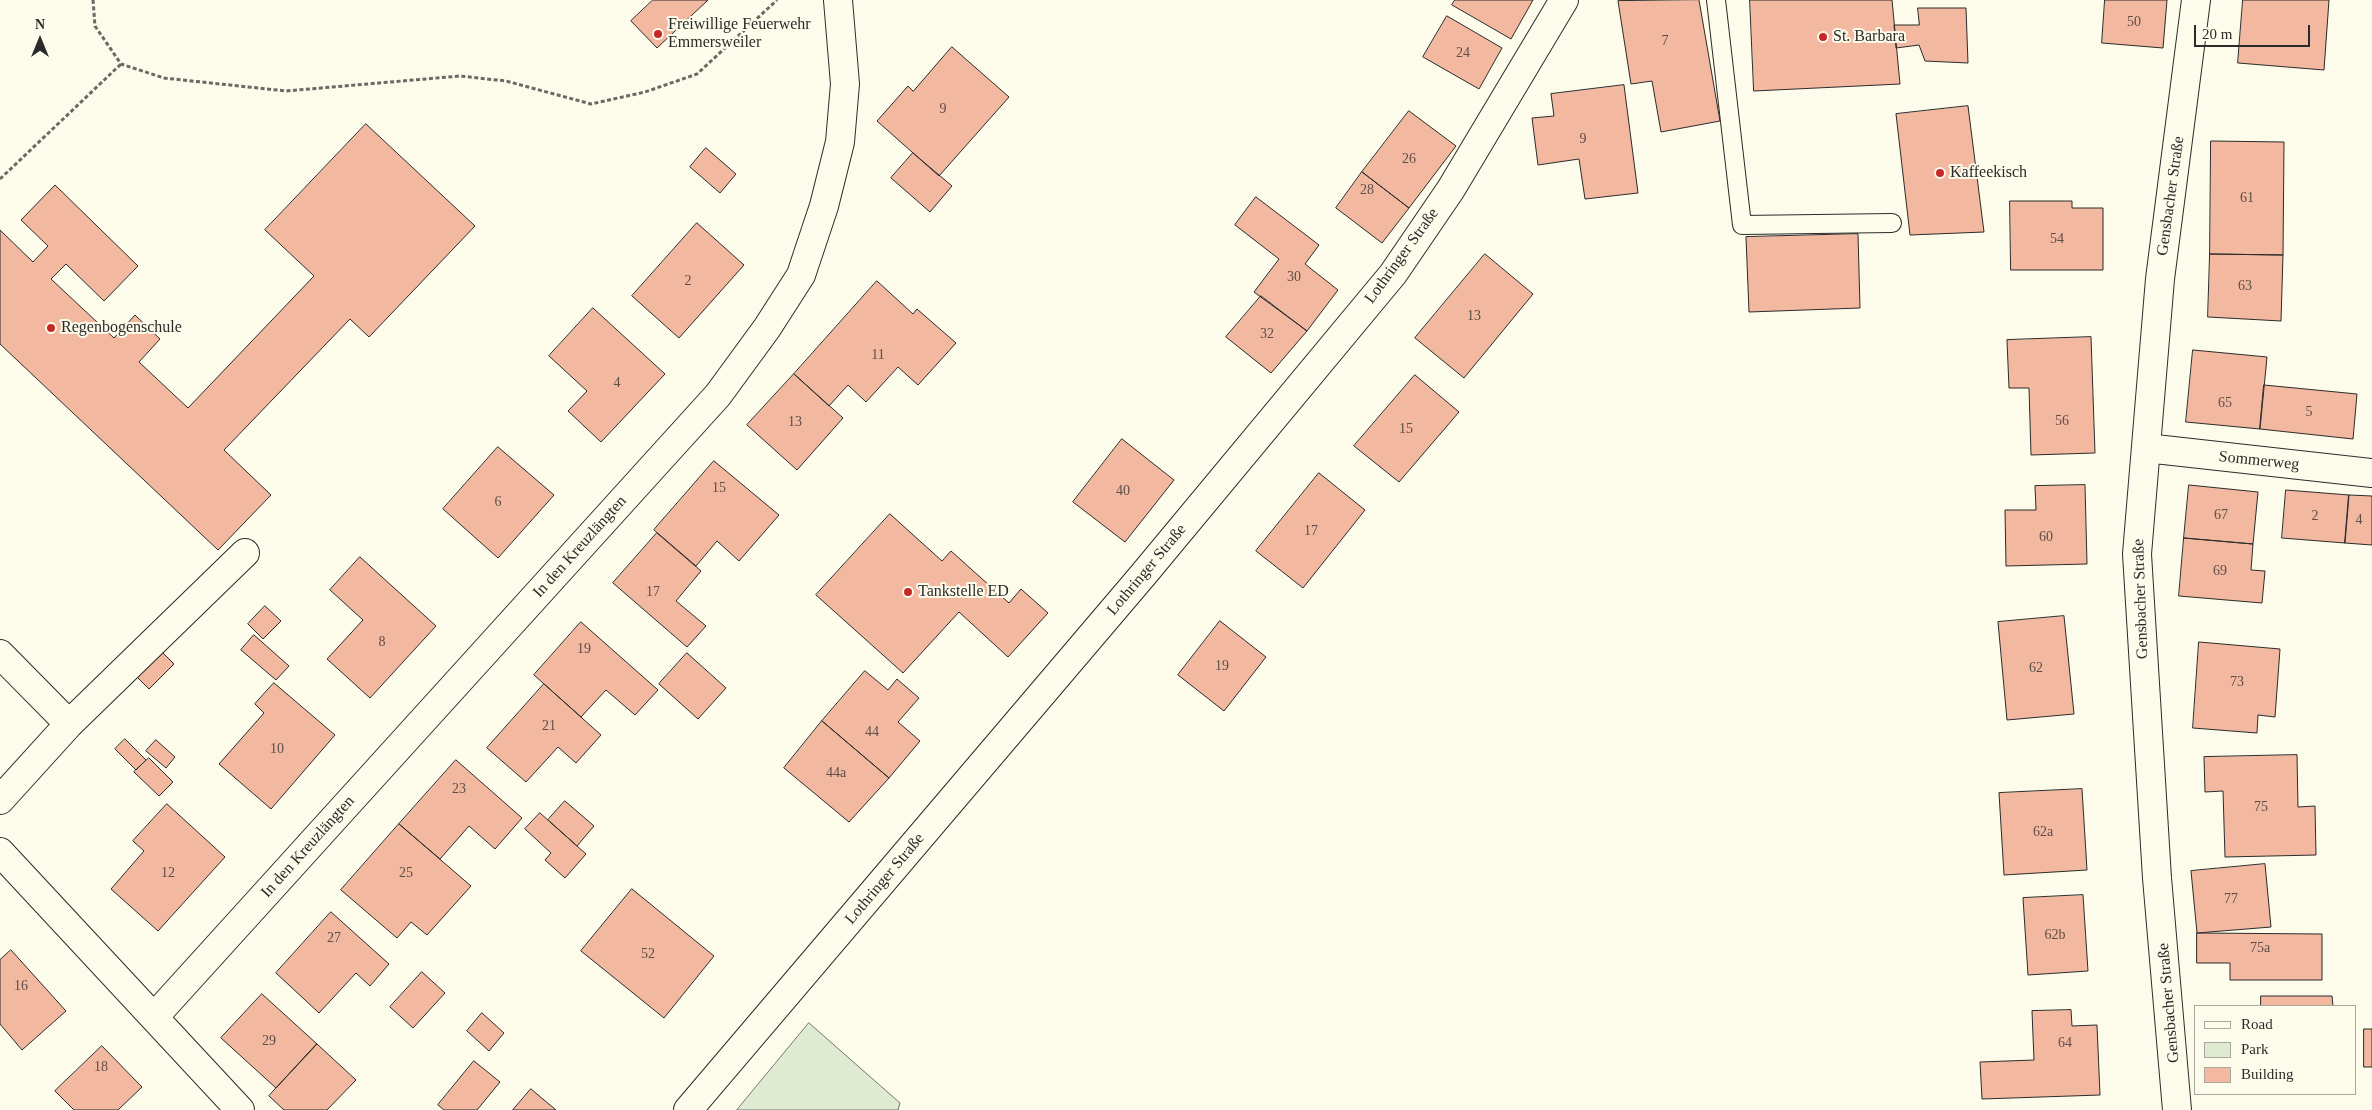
<!DOCTYPE html>
<html>
<head>
<meta charset="utf-8">
<style>
  body { margin:0 }
  #map { position:relative; width:2372px; height:1110px; overflow:hidden; background:#fdfbea; font-family:"Times New Roman",serif }
  canvas { display:block }
  .legend { position:absolute; left:2194px; top:1005px; width:162px; height:90px; box-sizing:border-box; background:#fdfbea; border:1px solid #a9a89e; margin:0; padding:6px 9px; list-style:none; font-size:15px; color:#2b2b2b }
  .legend li { display:flex; align-items:center; gap:10px; height:25px }
  .legend b { width:25px; border:1px solid #a9a89e }
  .north { position:absolute; left:15px; top:15px; width:50px; height:50px; -webkit-text-stroke:4px #fdfbea; paint-order:stroke; rotate:0deg; font-size:14px; font-weight:700; line-height:20px; text-align:center; color:#2b2b2b }
  .north::after { content:''; display:block; margin:auto; width:18px; height:22px; background:#2b2b2b; clip-path:polygon(50% 0,100% 100%,50% 72%,0 100%) }
  .scale { position:absolute; left:2194px; top:25px; width:116px; height:22px; box-sizing:border-box; border:2px solid #2b2b2b; border-top:0; padding-left:6px; font-size:15px; line-height:18px; white-space:nowrap; color:#2b2b2b; -webkit-text-stroke:4px #fdfbea; paint-order:stroke }
</style>
</head>
<body>
<div id="map">
<canvas width="2372" height="1110"></canvas>
<ul class="legend">
<li><b style="height:6px;background:#fdfbea"></b>Road</li>
<li><b style="height:14px;background:#deebd1"></b>Park</li>
<li><b style="height:14px;background:#f2b8a0"></b>Building</li>
</ul>
<div class="north">N</div>
<div class="scale">20 m</div>
</div>
<script>
const context = document.querySelector('canvas').getContext('2d');
context.lineJoin = 'round';
function fill(path, color) { context.fillStyle = color; context.fill(path, 'evenodd'); }
function trace(path, color, width, dash) { context.strokeStyle = color; context.lineWidth = width; context.lineCap = dash ? 'butt' : 'round'; context.setLineDash(dash || []); context.stroke(path); }
function label(font, color, halo, rows, align = 'center') {
  context.font = font + ' "Times New Roman",serif'; context.lineWidth = 4; context.setLineDash([]); context.textBaseline = 'middle'; context.strokeStyle = halo; context.fillStyle = color; for (const [text, x, y, turn = 0] of rows) {
    context.save(); context.translate(x, y); context.rotate((+turn || 0) * Math.PI / 180); context.textAlign = isNaN(turn) ? turn : align; if (halo) context.strokeText(text, 0, 0); context.fillText(text, 0, 0); context.restore();
  }
}
const green = new Path2D(`
  M809 1023 900 1103 898 1110H737Z`);
fill(green, '#deebd1');
trace(green, '#74746e', 1);
const building = new Path2D(`
  M653 0H708L657 48 631 21Z
  M1455 0H1533L1511 39 1452 5Z
  M1699 0 1720 121 1661 132 1652 81 1631 84 1618 1Z
  M1750 0H1892L1900 84 1754 91Z
  M2105 0H2167L2163 48 2102 43Z
  M2243 0H2329L2324 70 2238 63Z
  M1918 8H1966L1968 63 1925 61 1919 45 1896 48 1894 25H1919Z
  M1447 16 1502 48 1479 89 1423 57Z
  M952 47 1009 97 939 176 877 121 908 86 913 91Z
  M1624 85 1638 193 1585 199 1579 159 1538 165 1532 118 1554 116 1551 94Z
  M1968 106 1984 232 1910 235 1896 114Z
  M1409 111 1456 146 1409 208 1362 172Z
  M366 124 475 226 369 337 350 319 224 450 271 495 218 550 0 344V230L33 262 48 246 21 220 55 185 138 266 104 301 66 264 51 279 114 338 135 315 160 339 139 362 188 408 314 276 265 230Z
  M2211 141 2284 142 2283 255 2210 254Z
  M706 148 736 174 720 193 690 167Z
  M913 153 952 186 930 212 891 178Z
  M1362 172 1409 208 1382 243 1336 208Z
  M1256 197 1319 245 1305 264 1338 290 1307 331 1254 292 1279 259 1235 225Z
  M2010 201H2072V208H2103V270H2011Z
  M697 223 744 265 679 338 632 296Z
  M1858 234 1860 308 1749 312 1746 237Z
  M1485 254 1533 294 1464 378 1415 338Z
  M2210 254 2283 255 2281 321 2208 317Z
  M877 281 913 314 917 309 956 343 918 385 898 367 866 402 848 385 829 406 794 374Z
  M1261 296 1307 331 1271 373 1226 337Z
  M593 308 665 374 601 442 568 411 587 391 549 356Z
  M2091 337 2095 453 2031 455 2029 388H2009L2007 340Z
  M2193 350 2267 357 2260 429 2186 422Z
  M794 374 843 418 797 470 747 425Z
  M1415 375 1459 412 1399 482 1354 446Z
  M2264 385 2357 394 2353 439 2260 429Z
  M1122 439 1174 480 1125 542 1073 502Z
  M498 447 554 495 498 558 443 509Z
  M714 461 779 515 739 561 717 541 696 566 654 530Z
  M1319 473 1365 510 1303 588 1256 551Z
  M2085 485 2087 564 2006 566 2005 510H2036L2035 486Z
  M2189 485 2258 492 2253 544 2184 538Z
  M2286 490 2349 495 2345 543 2282 538Z
  M2349 495 2372 496V545L2345 543Z
  M890 514 942 561 951 551 1009 603 1021 589 1048 613 1008 657 959 612 903 673 816 595Z
  M657 533 701 571 676 601 706 626 687 647 613 583Z
  M2184 538 2253 544 2251 570 2265 571 2262 603 2179 596Z
  M360 557 436 626 370 698 327 659 363 620 330 590Z
  M265 606 281 621 263 639 248 624Z
  M2064 616 2074 714 2007 720 1998 622Z
  M1220 621 1266 657 1224 711 1178 675Z
  M581 622 658 690 635 715 606 690 581 717 534 675Z
  M254 635 289 666 276 680 241 650Z
  M2199 642 2280 649 2275 717 2258 715 2257 733 2193 728Z
  M161 651 174 664 149 689 137 677Z
  M687 653 726 688 698 719 659 684Z
  M865 671 888 690 897 679 919 698 898 722 920 741 889 778 822 721Z
  M274 683 335 735 271 809 219 764 264 713 255 704Z
  M544 684 601 735 576 763 558 747 526 782 487 748Z
  M822 721 889 778 849 822 784 768Z
  M125 739 146 760 136 770 115 749Z
  M156 740 175 757 166 768 146 751Z
  M2297 755 2298 807 2315 806 2316 855 2225 857 2223 791 2205 792 2204 757Z
  M149 758 173 782 159 796 134 772Z
  M456 760 522 818 495 849 469 826 440 859 399 824Z
  M2082 789 2087 870 2004 875 1999 793Z
  M565 801 594 826 577 846 548 820Z
  M167 804 225 857 158 931 111 889 144 851 133 841Z
  M540 813 586 854 565 878 545 860 551 853 525 829Z
  M399 824 471 886 427 935 411 922 397 938 341 890Z
  M2265 864 2271 927 2197 933 2191 871Z
  M632 889 714 956 664 1018 581 951Z
  M2083 895 2088 971 2028 975 2023 898Z
  M331 912 389 964 370 986 356 973 319 1013 276 973Z
  M2197 933 2322 934V980H2230V963H2197Z
  M11 950 66 1011 22 1050 0 1024V960Z
  M422 972 445 993 413 1028 390 1007Z
  M262 994 317 1044 276 1088 221 1038Z
  M2261 996H2332L2333 1006H2261Z
  M2071 1010 2072 1026 2097 1025 2100 1095 1982 1099 1980 1062 2034 1060 2032 1011Z
  M482 1013 504 1033 489 1051 467 1031Z
  M2364 1029H2372V1067H2364Z
  M317 1044 356 1080 327 1110H284L269 1096Z
  M102 1046 142 1087 118 1110H74L55 1091Z
  M474 1061 500 1082 477 1110H444L438 1105Z
  M531 1089 556 1110H513Z`);
fill(building, '#f2b8a0');
trace(building, '#2b2b2b', 1);
const service = new Path2D(`
  M1716 0 1742 225 1892 223`);
const minor = new Path2D(`
  M2146 448 2372 473
  M0 654 69 724
  M0 800 69 724 245 553
  M0 852 240 1110
  M155 1016 718 395 767 328 801 275 824 206 840 142 845 84 838 0
  M2177 1110 2157 878 2137 554 2160 279 2196 0`);
const secondary = new Path2D(`
  M688 1110 1143 575 1393 274 1451 189 1564 0`);
trace(service, '#2b2b2b', 20);
trace(minor, '#2b2b2b', 30);
trace(secondary, '#2b2b2b', 30);
trace(new Path2D(`
  M93 0 95 26 121 64 164 78 286 91 460 76 506 81 591 104 645 92 697 74 777 0
  M0 179 121 64`), '#6a6964', 3, [4, 2.5]);
trace(service, '#fdfbea', 18);
trace(minor, '#fdfbea', 28);
trace(secondary, '#fdfbea', 28);
for (const [x, y, r, color] of [
  [658,34,5,"#c62828"],
  [1823,37,5,"#c62828"],
  [1940,173,5,"#c62828"],
  [51,328,5,"#c62828"],
  [908,592,5,"#c62828"]
]) { const dot = new Path2D(); dot.arc(x, y, r, 0, 2 * Math.PI); context.fillStyle = color; context.fill(dot); trace(dot, '#fdfbea', 2); }
label('14px', '#5d4e48', null, [
  ["50",2134,22],
  ["7",1665,41],
  ["24",1463,53],
  ["9",943,109],
  ["9",1583,139],
  ["26",1409,159],
  ["28",1367,190],
  ["61",2247,198],
  ["54",2057,239],
  ["30",1294,277],
  ["2",688,281],
  ["63",2245,286],
  ["13",1474,316],
  ["32",1267,334],
  ["11",878,355],
  ["4",617,383],
  ["65",2225,403],
  ["5",2309,412],
  ["56",2062,421],
  ["13",795,422],
  ["15",1406,429],
  ["15",719,488],
  ["40",1123,491],
  ["6",498,502],
  ["67",2221,515],
  ["2",2315,516],
  ["4",2359,520],
  ["17",1311,531],
  ["60",2046,537],
  ["69",2220,571],
  ["17",653,592],
  ["8",382,642],
  ["19",584,649],
  ["19",1222,666],
  ["62",2036,668],
  ["73",2237,682],
  ["21",549,726],
  ["44",872,732],
  ["10",277,749],
  ["44a",836,773],
  ["23",459,789],
  ["75",2261,807],
  ["62a",2043,832],
  ["12",168,873],
  ["25",406,873],
  ["77",2231,899],
  ["62b",2055,935],
  ["27",334,938],
  ["75a",2260,948],
  ["52",648,954],
  ["16",21,986],
  ["29",269,1041],
  ["64",2065,1043],
  ["18",101,1067]
]);
label('16px', '#2b2b2b', '#fdfbea', [
  ["Freiwillige Feuerwehr",668,25],
  ["Emmersweiler",668,43],
  ["St. Barbara",1833,37],
  ["Kaffeekisch",1950,173],
  ["Regenbogenschule",61,328],
  ["Tankstelle ED",918,592]
], 'left');
label('16px', '#2b2b2b', '#fdfbea', [
  ["Gensbacher Straße",2171,196,-82],
  ["Lothringer Straße",1402,256,-54],
  ["Sommerweg",2259,461,6],
  ["In den Kreuzlängten",580,547,-48],
  ["Lothringer Straße",1147,570,-50],
  ["Gensbacher Straße",2141,599,-92],
  ["In den Kreuzlängten",308,847,-48],
  ["Lothringer Straße",885,879,-50],
  ["Gensbacher Straße",2169,1003,-95]
]);
</script>
</body>
</html>
